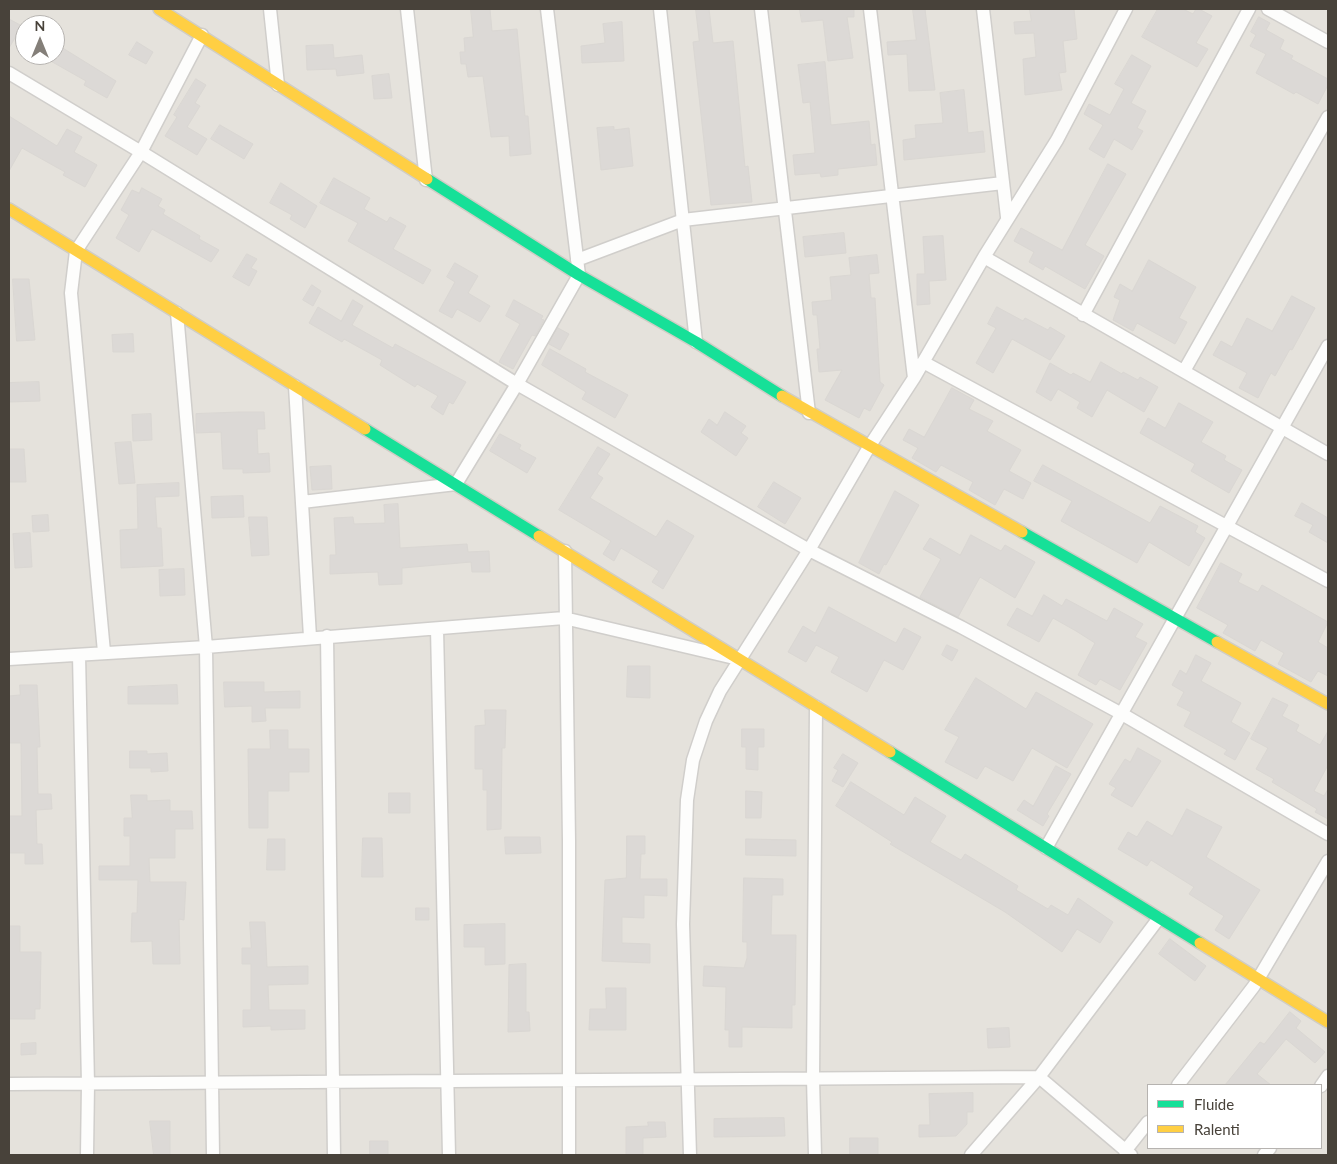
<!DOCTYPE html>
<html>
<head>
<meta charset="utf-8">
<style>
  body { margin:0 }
  #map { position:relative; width:1337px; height:1164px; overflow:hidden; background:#f2f0ed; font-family:Lato,sans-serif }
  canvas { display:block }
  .frame { position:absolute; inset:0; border:10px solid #48423a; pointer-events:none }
  .legend { position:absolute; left:1147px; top:1084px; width:175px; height:65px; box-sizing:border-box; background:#fff; border:1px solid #b6b3b0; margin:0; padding:6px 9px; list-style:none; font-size:15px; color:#48423a }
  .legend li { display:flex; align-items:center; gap:10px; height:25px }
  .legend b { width:25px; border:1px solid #b6b3b0 }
  .north { position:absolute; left:15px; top:15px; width:50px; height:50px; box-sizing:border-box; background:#fff; border:1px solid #b6b3b0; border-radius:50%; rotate:0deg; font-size:14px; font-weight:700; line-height:20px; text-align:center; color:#48423a }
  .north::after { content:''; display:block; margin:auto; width:18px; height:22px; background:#847f79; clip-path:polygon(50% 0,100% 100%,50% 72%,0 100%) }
</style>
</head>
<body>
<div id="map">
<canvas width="1337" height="1164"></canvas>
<div class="frame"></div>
<ul class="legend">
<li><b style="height:6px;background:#16e098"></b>Fluide</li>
<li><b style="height:6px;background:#ffcf43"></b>Ralenti</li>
</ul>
<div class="north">N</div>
</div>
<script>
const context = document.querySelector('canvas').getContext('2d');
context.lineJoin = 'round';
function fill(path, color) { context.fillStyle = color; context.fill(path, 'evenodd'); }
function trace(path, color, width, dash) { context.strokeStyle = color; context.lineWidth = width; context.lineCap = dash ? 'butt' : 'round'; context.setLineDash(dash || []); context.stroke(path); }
fill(new Path2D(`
  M9 9H1328V1155H9ZM25 25H55V55H25ZM1148 1085H1321V1148H1148Z`), '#e5e2dc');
const building = new Path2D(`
  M471 9H490L492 31 517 29 525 116H528L531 154 510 156 509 136 491 137 483 76 468 77 466 64H461L460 52H465L464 38 473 37Z
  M696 9H709L713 43 733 41 745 167 748 166 752 202 711 205 693 42 699 41Z
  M800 9H854V17H847L853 58 828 61 823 20 802 22Z
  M913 9H925L935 90 909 91 907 54 888 55 887 42 916 40Z
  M1030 9H1074L1077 39 1063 41 1066 72 1059 73 1062 90 1025 95 1023 59 1036 57 1034 33 1015 34 1014 22 1031 21Z
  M1158 9H1183L1193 14 1196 9H1199L1212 16 1196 43 1208 49 1197 67 1142 37Z
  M1259 17 1270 23 1266 30 1284 40 1280 49 1293 56 1291 59 1328 79V85L1318 104 1296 92 1294 94 1256 73 1266 54 1250 46 1256 35 1251 32Z
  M9 19 22 26 9 48Z
  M622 22 624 61 582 63 581 46 605 43 603 24Z
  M137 42 153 52 146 64 129 55Z
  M333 45 334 58 362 55 364 73 337 76 336 69 307 70 306 46Z
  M55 47 60 49 61 47 116 81 107 98 84 85 86 81 40 55H55Z
  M1132 55 1151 66 1131 103 1146 111 1137 128 1143 131 1132 150 1114 139 1104 158 1089 149 1103 125 1084 114 1089 104 1110 115 1124 89 1115 84Z
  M825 62 831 125 869 121 871 145 875 144 877 165 838 169V175L821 177 820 173 795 175 793 155 815 153 810 102 803 103 798 65Z
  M389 74 392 98 374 99 372 76Z
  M196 79 206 85 195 103 200 106 187 127 207 139 197 155 165 136 177 117 174 115Z
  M964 90 968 133 983 131 985 152 904 160 903 140 916 138 915 125 943 123 940 93Z
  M9 116 57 146 67 129 82 137 74 152 97 165 85 187 63 175 65 172 22 148 9 171Z
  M220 125 253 144 244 159 211 139Z
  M614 127V130L629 128 633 166 601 170 597 128Z
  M1108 164 1126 174 1085 245 1104 256 1085 289 1045 266 1043 270 1029 262 1034 252 1014 241 1021 228 1062 250Z
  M334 178 370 198 364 209 387 222 390 217 406 226 393 249 431 270 423 284 348 241 358 223 320 203Z
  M281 183 317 206 305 228 290 219 292 215 270 203Z
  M142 188 162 199 158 206 165 210 163 214 200 236 199 239 219 250 211 262 152 229 139 252 116 238 129 215 121 210 132 190 139 193Z
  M844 233 846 253 805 257 803 237Z
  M943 236 946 280 929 281 930 304 917 305V274H925L923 237Z
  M247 254 257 259 251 268 257 271 249 286 233 277Z
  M877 255 879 273 869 274 871 298H875L880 382 884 385 870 411 864 408 859 418 825 400 842 370 819 372 817 349H820L817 315H813L812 302 832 300 830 277 851 275 849 258Z
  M1149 260 1196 287 1179 318 1187 322 1175 344 1137 323 1133 331 1113 320 1120 300 1114 297 1120 284 1132 291Z
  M455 263 478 276 468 293 490 306 480 322 457 309 452 318 439 311 455 282 447 277Z
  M13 279H29L35 340 17 341Z
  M312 285 321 291 313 306 303 300Z
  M1292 296 1315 308 1292 350 1290 349 1275 376 1271 373 1258 398 1239 388 1247 373 1213 355 1221 341 1232 347 1247 318 1272 331Z
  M353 300 363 306 352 325 393 348 395 344 466 382 453 404 449 402 443 415 431 407 438 396 417 384 415 387 399 377 380 365 382 360 344 339 342 342 309 323 318 307 341 321Z
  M514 300 543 316 541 319 544 320 535 336 532 335 513 369 499 362 520 324 506 316Z
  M997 307 1023 321 1025 318 1048 330 1050 327 1065 336 1050 360 1012 339 993 373 976 363 996 328 988 324Z
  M558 328 569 334 560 350 549 344Z
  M133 334 134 352H113L112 335Z
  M550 349 586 369 585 372 628 395 615 418 582 399 586 392 542 365Z
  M1101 362 1122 374 1123 372 1138 380 1140 377 1158 387 1144 412 1107 390 1092 417 1077 408 1080 402 1058 389 1051 401 1036 392 1050 363 1071 375 1073 373 1090 382Z
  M39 382 40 401 9 402V383Z
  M952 388 974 400 969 409 993 421 987 431 1021 450 1009 471 1031 483 1023 499 1004 489 995 505 969 490 973 482 941 465 936 472 912 458 918 448 903 440 909 429 924 437Z
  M1179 403 1213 422 1201 442 1226 456 1224 460 1242 470 1229 493 1191 471 1195 464 1140 433 1148 418 1165 428Z
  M240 412H264L265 429H257L258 454 269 453 270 472 243 473V469H223L221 432 196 433V414Z
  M725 412 746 426 741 433 748 438 736 456 701 432 709 419 717 425Z
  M151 414 152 440 133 441 132 415Z
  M500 434 521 445 519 449 536 458 527 473 490 451Z
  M131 442 135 483 119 484 115 443Z
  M598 447 610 454 597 474 603 478 590 498 656 537 667 520 694 536 663 589 652 582 659 571 621 548 614 561 603 554 611 541 559 510Z
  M9 449H24L26 482H9Z
  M1043 465 1150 523 1160 506 1198 526 1195 532 1205 538 1189 566 1149 542 1137 563 1061 521 1072 501 1034 481Z
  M331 466 332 489 312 490 310 467Z
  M774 482 801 498 785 524 758 507Z
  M179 483V496L155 497 157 528H161L163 566 121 568 120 530 138 529 137 485Z
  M895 491 919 505 886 565 884 564 879 574 859 563Z
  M243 496 244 517 212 518 211 497Z
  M1302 503 1328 518V543L1309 532 1313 525 1295 516Z
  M398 504 400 548 467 544 468 552 489 551 490 572H472L471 562 402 568V584L379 585 378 572 330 574V555H336L334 518 353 517 354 524 385 523 384 505Z
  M48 515 49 531 33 532 32 516Z
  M249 517H267L269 555 252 556Z
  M30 533 32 567 15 568 13 534Z
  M971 535 1001 551 1005 545 1035 562 1015 598 980 577 958 617 920 597 941 559 923 549 930 538 960 555Z
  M1221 563 1242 574 1238 582 1258 592 1262 585 1328 622 1318 642 1328 648V676L1318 671 1311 682 1278 664 1284 653 1261 640 1255 651 1223 633 1228 625 1197 608Z
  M184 569 185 595 160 596 159 570Z
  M1044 595 1062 606 1066 599 1107 621 1114 608 1143 624 1135 637 1147 643 1120 690 1100 679 1096 685 1078 675 1095 643 1076 631 1053 618 1039 642 1007 625 1017 608 1032 616Z
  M829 607 896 643 904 628 921 637 903 670 884 660 867 692 831 672 839 657 816 645 806 662 788 652 803 626 815 633Z
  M947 645 958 650 952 661 942 655Z
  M1196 655 1211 663 1201 681 1241 703 1231 722 1250 733 1235 760 1224 754 1227 750 1184 726 1191 712 1177 705 1184 692 1172 685 1180 670 1186 674Z
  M628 666H650V698L627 697Z
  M976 678 1026 709 1036 692 1093 724 1067 768 1032 748 1013 781 985 766 977 779 945 762 959 737 945 730Z
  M224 682H264V692L300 691V708H265L266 721 252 722V706L225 707Z
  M20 685H37L40 747H37L38 794H51L52 809 36 810 37 844H42L43 864H25V853H9V816H22L21 743H9V696L20 695Z
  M177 685 178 704H128V687Z
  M1273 698 1288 705 1282 716 1299 725 1296 731 1320 745 1328 731V765L1314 791 1324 796 1328 789V819L1315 812 1317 809 1272 782 1274 779 1256 769 1268 748 1251 739Z
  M485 710H506L505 748H502L501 829 487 830V790H483V769H475V726L485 725Z
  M742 729H764V747H758V770L746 769V747H742Z
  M270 730H288V749H309V772H289V791H268V828H249L248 749H270Z
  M1138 748 1161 761 1132 807 1111 795 1116 788 1109 784 1125 759 1130 762Z
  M130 751H147V754L167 753 168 771 151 772V768H130Z
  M843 754 858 763 843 787 832 781 838 770 834 768Z
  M1056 766 1071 774 1047 814 1049 816 1043 826 1017 810 1024 800 1033 806Z
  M851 782 904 815 915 797 946 816 930 842 961 860 965 854 1018 886 1016 890 1048 909 1051 905 1068 915 1078 898 1113 922 1100 943 1077 929 1062 952 1005 912 890 844 892 842 836 806Z
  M746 791 762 792 761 818H746Z
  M389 793H410V813H389Z
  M131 795H147V801L170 800V811H192L193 829H175V858H149L150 882H186L184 920 179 919 180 964H153L152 941 131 942 132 913H137L138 880H99V866H130V836H124V818H132Z
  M1187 809 1222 827 1206 857 1260 890 1229 939 1215 930 1224 916 1189 894 1194 887 1151 860 1147 866 1118 849 1128 832 1137 837 1147 821 1172 836Z
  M627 836H645V854H641L640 879H667V896L644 895V918L622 917V943L650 944V963L602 961 605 880 626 878Z
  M505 837H540L541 853 506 854Z
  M363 838H382L383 877H362Z
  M268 839H285V870H267Z
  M746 839 796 840V856L746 855Z
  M744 878 783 879V895H772L771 935H796L795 1005H792V1028L742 1027V1047H729V1030H725L726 987 703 986 704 966 744 968 747 958V942H743Z
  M416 908H429V920H416Z
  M250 922H265L267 967 308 966V984L268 985 269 1010H305V1029L271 1030V1026L243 1027V1010H251V964H242V948H251Z
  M505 924V964L485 965V947H464V925Z
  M9 926H20V952H41L40 1009H35V1019H9Z
  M1170 939 1206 966 1195 981 1159 954Z
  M526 964V1012H529L530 1031 508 1032 509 965Z
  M606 988H626V1030H589L590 1009H606Z
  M1290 1012 1301 1021 1296 1028 1325 1052 1315 1063 1286 1039 1257 1074 1271 1085H1225L1260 1042 1264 1044Z
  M1009 1028 1010 1047 988 1048 987 1029Z
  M36 1043V1054L21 1055V1044Z
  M973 1093V1112H967V1124L956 1136 919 1137V1125H930L929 1094Z
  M784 1118 785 1136 714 1137V1119Z
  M150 1121H170V1155H154Z
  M648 1122H665L666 1137 643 1138V1155H626V1127L648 1126Z
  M850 1138H878V1155H850Z
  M370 1141H388V1155H370Z`);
fill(building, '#dcd9d6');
trace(building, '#dad7d3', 1);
const street = new Path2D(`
  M270 9 278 85
  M407 9 426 180
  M660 9 696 342
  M761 9 809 413
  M870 9 914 378
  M983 9 1007 217
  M1268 9 1328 42
  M9 73 141 152 517 384 809 550 961 627 1122 714 1328 834
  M984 257 1328 454
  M577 260 683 220 1003 183
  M177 313 206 647 213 1155
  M1083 315 1249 9
  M923 362 1328 581
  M1184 371 1328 117
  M295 386 310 637
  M302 502 456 484 517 384 579 275 547 9
  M565 551 569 841V1155
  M437 629 449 1155
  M327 636 334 1155
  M104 652 71 293 76 251 141 152 202 35
  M79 655 88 1084 87 1155
  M9 659 206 647 564 618 730 657
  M1046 848 1328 346
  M9 1084 1039 1077 1131 1155
  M1178 1085 1254 986 1328 861
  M1321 1086 1328 1076
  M1125 1151 1148 1122
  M690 1155 683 924 687 800 693 760 706 721 720 691 809 550 869 447 914 378 984 257 1057 140 1126 9
  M815 1155 813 1079 816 707
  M971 1155 1039 1077 1159 918
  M1264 1155 1270 1148`);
const fast = new Path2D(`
  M427 179 579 275 696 342 782 396
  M365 429 539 536
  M1022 532 1217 642
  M890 752 1200 943`);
const slow = new Path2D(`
  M159 9 427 179
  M9 209 365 429
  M782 396 1022 532
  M539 536 890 752
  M1217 642 1328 704
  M1200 943 1328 1022`);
trace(street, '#d0cecb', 15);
trace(fast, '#d0cdc5', 14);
trace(slow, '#d0cdc5', 14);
trace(street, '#fdfdfc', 12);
trace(fast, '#16e098', 11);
trace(slow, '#ffcf43', 11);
</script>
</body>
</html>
